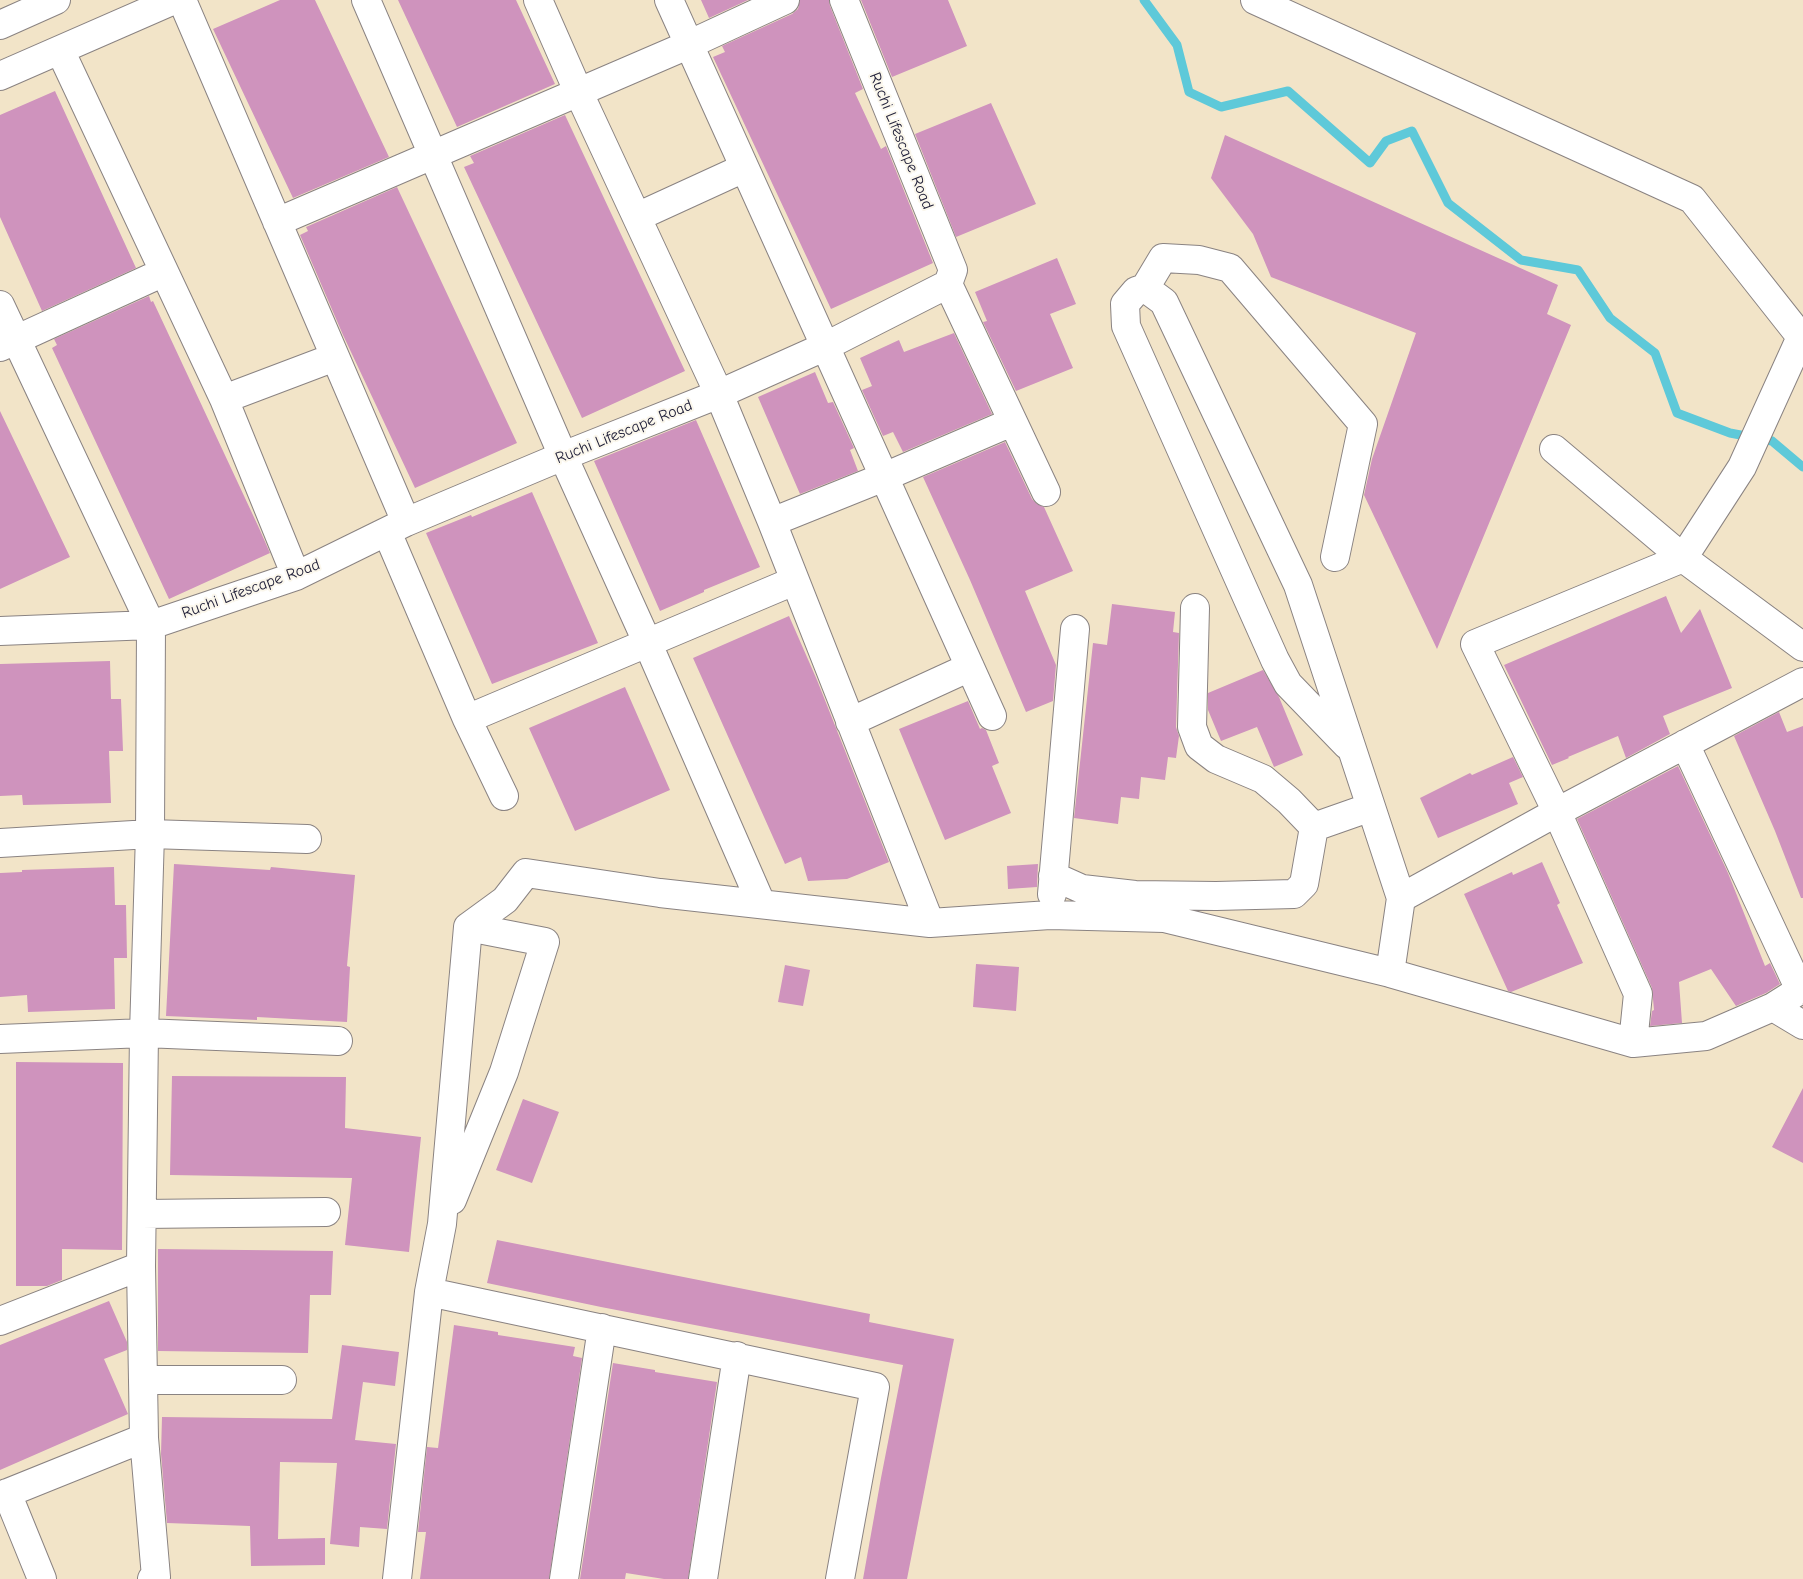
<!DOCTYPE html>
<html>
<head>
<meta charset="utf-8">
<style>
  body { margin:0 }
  canvas { display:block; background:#f2e4c8 }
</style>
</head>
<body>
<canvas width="1803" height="1579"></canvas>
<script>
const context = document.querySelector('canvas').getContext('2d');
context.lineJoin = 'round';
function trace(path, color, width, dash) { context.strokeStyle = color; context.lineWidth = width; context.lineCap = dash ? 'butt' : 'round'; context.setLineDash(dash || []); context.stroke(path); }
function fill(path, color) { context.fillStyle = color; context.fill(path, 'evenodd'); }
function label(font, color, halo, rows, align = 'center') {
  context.font = font + ' "Comic Neue",sans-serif'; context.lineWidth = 4; context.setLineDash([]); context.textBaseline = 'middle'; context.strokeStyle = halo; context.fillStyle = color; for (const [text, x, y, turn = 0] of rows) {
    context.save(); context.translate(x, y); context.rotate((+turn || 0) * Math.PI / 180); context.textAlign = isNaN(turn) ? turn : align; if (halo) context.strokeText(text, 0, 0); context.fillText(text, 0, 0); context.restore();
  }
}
trace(new Path2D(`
  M1144 0 1177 45 1189 92 1221 107 1288 91 1370 163 1386 141 1412 131 1448 203 1521 260 1578 270 1610 318 1655 353 1677 413 1730 433 1772 441 1803 467`), '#5ec9d9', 9);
fill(new Path2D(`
  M280 0H315L389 157 293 198 213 29Z
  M398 0H516L555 84 457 127Z
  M701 0H748L709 18Z
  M800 0H829L830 6 863 89 855 93 881 149 886 146 933 263 831 309 713 57 725 52 722 46 792 14 798 9Z
  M861 0H948L967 46 892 77Z
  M55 91 136 268 42 311 0 217V115Z
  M991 103 1036 204 956 237 915 134Z
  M565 115 685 371 582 418 464 167 474 163 470 156Z
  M1225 135 1558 285 1547 314 1571 325 1437 649 1364 495 1372 459 1416 333 1271 277 1253 234 1211 178Z
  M397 187 517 443 415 488 343 335 300 235 308 231 306 227Z
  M1057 258 1076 304 1050 314 1073 368 1016 391 983 322 987 321 975 292Z
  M149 296 151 302 153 301 259 528 270 553 169 599 52 348 57 345 54 339Z
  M954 333 992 414 903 452 893 432 883 436 862 390 872 386 860 358 899 340 904 352Z
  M815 372 828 403 833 402 854 448 850 450 858 471 800 494 758 397Z
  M0 411 70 557 0 589Z
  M696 420 760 567 704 590V592L660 611 594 461Z
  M1005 442 1032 499 1037 504 1044 507 1073 571 1025 591 1056 665 1053 701 1026 712 970 580 923 477Z
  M532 492 598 643 492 684 426 533 471 515 472 517Z
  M1666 596 1681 633 1700 609 1732 688 1663 716 1670 734 1626 758 1618 736 1568 757 1569 758 1552 765 1504 665Z
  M1112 604 1175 612 1173 632 1179 633 1176 727 1179 736 1176 758 1168 757 1165 780 1141 777 1139 799 1121 797 1118 824 1074 818 1093 643 1107 645Z
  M789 616 817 680 889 862 847 879 808 881 801 857 785 864 693 658Z
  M110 661 111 699H121L123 751H109L111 803 23 805 22 795 0 796V664Z
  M1263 670 1279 697 1303 755 1274 767 1257 727 1221 741 1208 710V693Z
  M625 687 670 790 575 831 529 728Z
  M968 701 980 729 982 728 986 730 999 763 992 766 1011 813 945 840 899 729Z
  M1779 712 1787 732 1803 726V898H1801L1775 831 1734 736Z
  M1513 757 1523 777 1509 783 1518 804 1438 838 1420 798 1470 773 1472 775Z
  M1678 766 1728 873 1765 966 1770 963 1780 984 1766 993 1736 1006 1711 969 1679 982 1682 1023 1650 1026 1652 1011 1654 1010 1652 988 1577 819Z
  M1542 862 1560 903 1557 905 1583 963 1511 992 1508 991 1464 894 1512 872 1513 875Z
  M174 864 270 870 271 867 355 875 347 966 350 967 347 1022 257 1017V1020L166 1016Z
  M1038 864 1037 887 1008 889 1007 866Z
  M114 867 115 905H126L127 958H114L115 1009 28 1012 27 995 0 997V873L22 872V870Z
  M976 964 1019 967 1016 1011 973 1007Z
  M785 965 810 970 803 1006 778 1002Z
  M16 1062 123 1063 122 1250 62 1249V1280L47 1286H16Z
  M172 1076 346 1077 345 1128 421 1137 409 1252 345 1245 352 1178 170 1175Z
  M1803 1088V1163L1772 1147Z
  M523 1099 559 1112 532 1183 496 1170Z
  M497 1240 870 1314 869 1322 954 1339 907 1579H863L881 1478 903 1365 601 1307 487 1283Z
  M158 1249 333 1251 331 1295H310L308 1353 158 1351Z
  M109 1301 127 1342V1350L104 1359 128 1414 0 1470V1345Z
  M454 1325 498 1332V1335L575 1347 573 1356 582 1358 549 1579H420L426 1532H418L427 1447 438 1448Z
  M342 1345 399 1352 395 1386 363 1382 355 1440 396 1444 387 1529 360 1527 359 1547 330 1544 337 1463 280 1462 278 1539 325 1538V1565L251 1566 250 1526 167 1523 161 1454 162 1417 332 1419Z
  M613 1363 655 1370V1372L717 1382 688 1579H664L626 1573 625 1579H580Z`), '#cf93bd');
const street = new Path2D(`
  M182 0 406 522
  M366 0 563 456 648 644 761 903
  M538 0 578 91 719 394 772 522 930 923
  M669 0 992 716
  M1255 0 1692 199 1801 337 1742 467 1683 558 1475 644 1557 812 1638 994 1633 1043
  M0 25 56 0
  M60 50 224 399 296 576
  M0 76 174 0
  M637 217 744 168
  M277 222 688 45 785 0
  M948 284 1046 492
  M1145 288 1136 291 1125 304 1126 326 1275 660 1288 684 1347 745
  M0 305 151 625 150 834 144 1033 141 1266 144 1438 156 1577 152 1579
  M0 347 164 272
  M224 399 335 357
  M1554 449 1683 558 1803 647
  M772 522 884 477 1012 422
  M387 532 467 719 504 796
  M1335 557 1363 424 1230 268 1199 260 1163 258 1145 288 1164 302 1298 585 1401 898 1390 973
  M1195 608 1192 727 1199 746 1216 759 1263 779 1289 801 1314 827
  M0 631 151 625 296 576 406 522 563 456 719 394 824 347 948 284 953 270 844 0
  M467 719 794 581
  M850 722 970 667
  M1685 744 1800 990
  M0 843 150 834 307 839
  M1053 876 1082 889 1135 895 1216 896 1294 894 1304 884 1314 827 1371 807
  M1052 894 1075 629
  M1401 898 1557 812 1803 682
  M1773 1007 1803 1025
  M0 1039 144 1033 338 1041
  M452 1200 504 1072 545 942 468 927
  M142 1214 326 1212
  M429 1292 875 1387 840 1579
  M0 1321 141 1266
  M143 1380H282
  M7 1493 42 1579
  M0 1496 144 1438
  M397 1579 429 1292 442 1224 468 927 505 900 526 873 660 893 930 923 1050 915 1164 918 1390 973 1633 1043 1706 1036 1773 1007 1803 988
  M564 1579 602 1328
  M703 1579 737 1356`);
trace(street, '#8a8382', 30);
trace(street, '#fff', 28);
label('16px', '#22223b', '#fbf7ec', [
  ["Ruchi Lifescape Road",901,141,68],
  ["Ruchi Lifescape Road",624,432,-22],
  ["Ruchi Lifescape Road",251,589,-20]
]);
</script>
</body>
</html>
